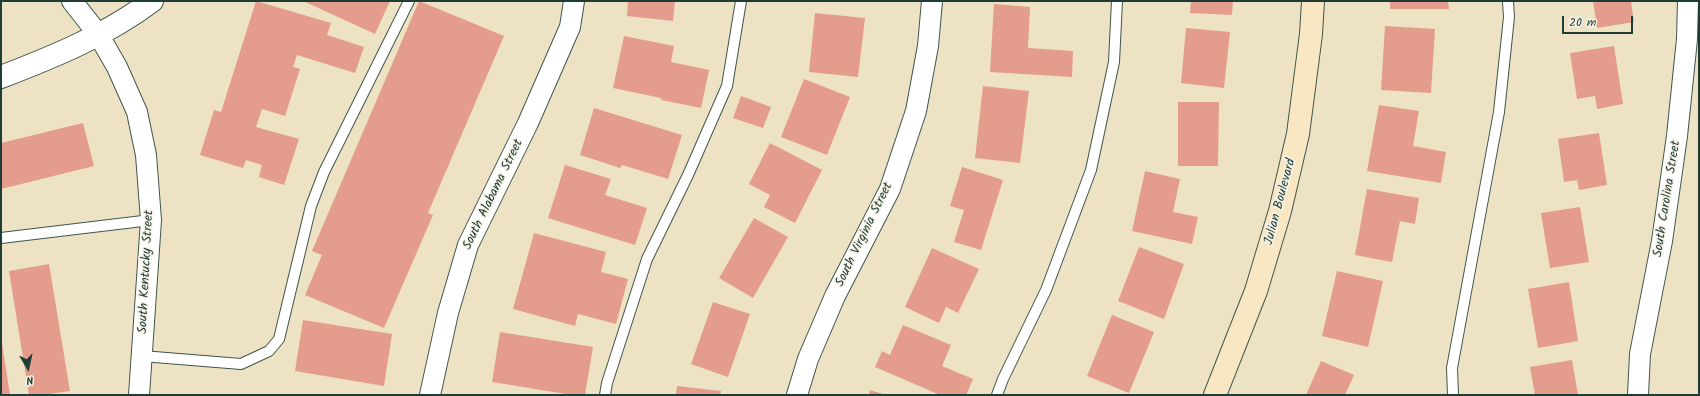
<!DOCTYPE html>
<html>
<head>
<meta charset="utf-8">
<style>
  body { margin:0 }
  #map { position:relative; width:1700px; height:396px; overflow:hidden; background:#ede3c4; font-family:Kalam,sans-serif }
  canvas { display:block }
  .frame { position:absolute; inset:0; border:2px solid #1f3d34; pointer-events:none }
  .north { position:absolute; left:8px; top:348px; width:40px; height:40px; -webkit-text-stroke:3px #f7f3e8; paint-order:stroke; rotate:171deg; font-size:11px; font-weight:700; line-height:16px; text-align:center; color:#1f3d34 }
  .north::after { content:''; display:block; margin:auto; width:14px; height:18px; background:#1f3d34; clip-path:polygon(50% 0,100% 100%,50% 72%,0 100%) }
  .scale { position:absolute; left:1562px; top:16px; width:71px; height:18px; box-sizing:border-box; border:2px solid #1f3d34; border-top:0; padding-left:5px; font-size:12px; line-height:14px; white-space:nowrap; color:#1f3d34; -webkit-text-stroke:3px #f7f3e8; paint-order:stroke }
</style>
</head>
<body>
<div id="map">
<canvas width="1700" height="396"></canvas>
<div class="frame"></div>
<div class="north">N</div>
<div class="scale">20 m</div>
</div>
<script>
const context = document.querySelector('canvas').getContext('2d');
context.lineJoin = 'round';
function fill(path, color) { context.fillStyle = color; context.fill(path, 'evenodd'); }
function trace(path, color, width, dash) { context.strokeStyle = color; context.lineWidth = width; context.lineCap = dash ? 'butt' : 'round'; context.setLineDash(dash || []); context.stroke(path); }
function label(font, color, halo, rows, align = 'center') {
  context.font = font + ' Kalam,sans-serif'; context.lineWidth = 3; context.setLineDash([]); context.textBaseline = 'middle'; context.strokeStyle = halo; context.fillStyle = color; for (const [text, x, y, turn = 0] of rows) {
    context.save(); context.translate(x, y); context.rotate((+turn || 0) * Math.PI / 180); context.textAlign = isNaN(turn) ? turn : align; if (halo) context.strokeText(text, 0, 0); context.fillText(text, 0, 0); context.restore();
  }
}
fill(new Path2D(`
  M256 1 331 23 327 35 364 47 355 73 297 55 293 67 300 69 285 116 262 109 256 127 299 139 284 185 259 177 262 165 246 160 243 168 200 155 214 110 221 112Z
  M303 1H390L375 34Z
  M419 1 504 36 428 213 433 215 384 328 305 295 322 255 312 251Z
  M628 1H675L673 21 627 16Z
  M1191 1H1233L1232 15 1190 13Z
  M1390 1H1448L1449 9H1390Z
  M1593 1H1631L1634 22 1597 28Z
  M994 4 1030 7 1028 48 1073 51 1072 77 990 72Z
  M815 13 865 18 858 77 809 72Z
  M1385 26 1435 29 1431 93 1381 90Z
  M1186 28 1230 32 1224 88 1181 83Z
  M624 36 674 46 671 62 709 70 701 108 661 100V98L613 88Z
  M1614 46 1623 104 1597 109 1595 96 1577 99 1570 53Z
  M804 79 850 97 827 155 781 137Z
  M983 86 1029 91 1020 163 975 158Z
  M741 96 771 107 763 128 733 118Z
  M1178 102H1219L1218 166H1178Z
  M1379 105 1419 111 1413 146 1446 152 1441 183 1367 171Z
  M594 108 682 135 668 179 622 165 620 168 580 155Z
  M83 123 94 166 1 189V143Z
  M1599 133 1607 185 1579 190 1577 180 1564 182 1558 139Z
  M770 143 822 170 795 223 764 207 770 195 749 184Z
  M565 165 611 179 605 195 647 208 635 245 548 218Z
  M962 167 1003 180 981 250 954 242 964 210 950 206Z
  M1145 171 1180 179 1173 212 1198 217 1192 244 1132 231Z
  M1367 189 1419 198 1415 224 1400 221 1392 262 1355 255Z
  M1580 207 1589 262 1550 268 1541 213Z
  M754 218 788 237 753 298 719 278Z
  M534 233 606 252 601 272 628 279 616 324 578 314 575 326 513 309Z
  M1139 247 1184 264 1164 319 1118 301Z
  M932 248 979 269 958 313 946 307 939 323 905 307Z
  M49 264 70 391 42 395H29L9 271Z
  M1337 271 1383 281 1368 347 1322 336Z
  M1569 282 1578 341 1538 348 1528 289Z
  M713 302 750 314 728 377 691 364Z
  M1112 315 1154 332 1129 393 1087 376Z
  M303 320 392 334 384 386 295 371Z
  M903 325 951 345 942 366 973 379 966 395H940L875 367 882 351 890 355Z
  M500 332 593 347 585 395H572L492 382Z
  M1 343H2L10 395H1Z
  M1572 360 1578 395H1535L1530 367Z
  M1321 361 1354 375 1345 395H1306Z
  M677 386 721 391 720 395H676Z
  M870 390 886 395H869Z`), '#e49c8d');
const service = new Path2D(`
  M1 238 151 220
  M142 356 241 364 269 351 279 339 311 206 324 172 409 1
  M605 395 607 383 647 259 688 175 727 86 741 1
  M997 395 1003 379 1046 290 1091 170 1114 62 1117 1
  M1453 395 1452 368 1499 112 1509 17 1508 1`);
const minor = new Path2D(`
  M72 1 98 34 117 67 137 112 146 155 151 220 139 395
  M430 395 448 313 468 245 528 123 570 27 574 1
  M797 395 808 359 835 296 890 189 916 111 928 46 932 1
  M1638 395 1640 354 1662 241 1677 136 1687 39 1688 1`);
const tertiary = new Path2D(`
  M1 77C53 57 107 35 152 1`);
const secondary = new Path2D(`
  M1215 395 1256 291 1280 211 1298 134 1311 34 1313 1`);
trace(service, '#3e564a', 12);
trace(minor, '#3e564a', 22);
trace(tertiary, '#3e564a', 24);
trace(secondary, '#3e564a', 24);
trace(service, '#fff', 10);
trace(minor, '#fff', 20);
trace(tertiary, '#fff', 22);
trace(secondary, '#f9e7c3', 22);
label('13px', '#1f3d34', '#f7f3e8', [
  ["South Alabama Street",494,195,-64],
  ["South Carolina Street",1668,199,-81],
  ["Julian Boulevard",1281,202,-75],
  ["South Virginia Street",865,235,-64],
  ["South Kentucky Street",147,272,-87]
]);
</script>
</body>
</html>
